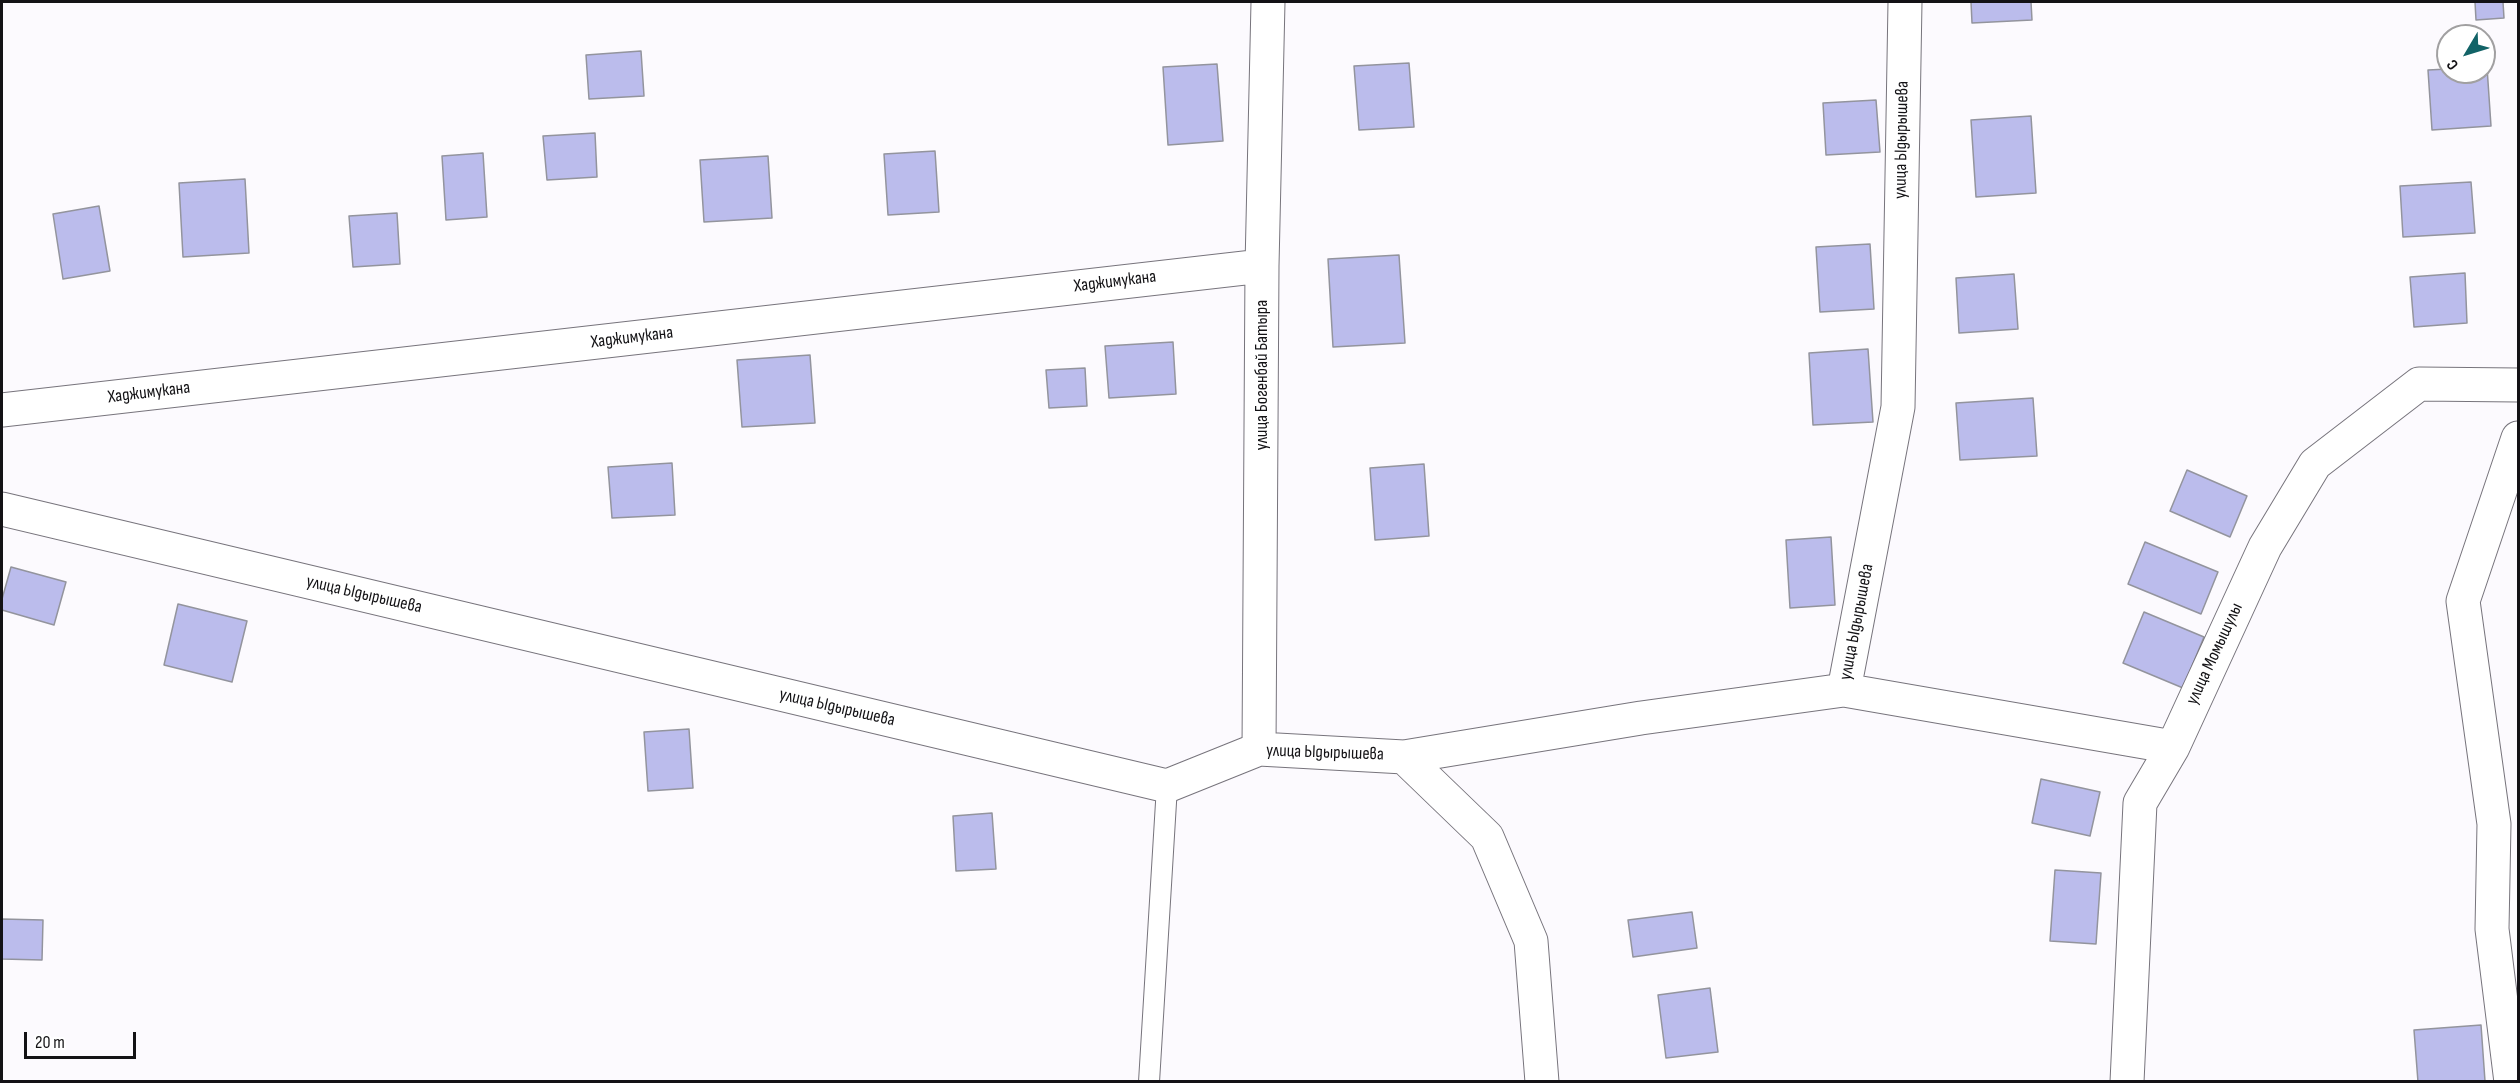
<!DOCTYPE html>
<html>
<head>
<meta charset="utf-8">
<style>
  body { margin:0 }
  #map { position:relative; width:2520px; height:1083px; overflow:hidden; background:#fcfafe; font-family:"Sofia Sans Condensed",sans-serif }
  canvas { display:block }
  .frame { position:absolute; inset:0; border:3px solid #131215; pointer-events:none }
  .north { position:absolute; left:2436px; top:24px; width:60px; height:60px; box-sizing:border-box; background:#fff; border:2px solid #a1a0a1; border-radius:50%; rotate:232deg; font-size:16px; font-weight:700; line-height:24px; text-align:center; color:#131215 }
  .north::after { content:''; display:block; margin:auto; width:21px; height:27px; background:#126367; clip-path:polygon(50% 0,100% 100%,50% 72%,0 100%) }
  .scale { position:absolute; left:24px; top:1032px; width:112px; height:27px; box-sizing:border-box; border:3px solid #131215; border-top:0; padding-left:8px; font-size:18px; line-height:21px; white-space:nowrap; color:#131215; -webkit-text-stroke:4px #fff; paint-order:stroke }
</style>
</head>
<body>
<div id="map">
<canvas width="2520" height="1083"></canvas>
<div class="frame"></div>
<div class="north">С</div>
<div class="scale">20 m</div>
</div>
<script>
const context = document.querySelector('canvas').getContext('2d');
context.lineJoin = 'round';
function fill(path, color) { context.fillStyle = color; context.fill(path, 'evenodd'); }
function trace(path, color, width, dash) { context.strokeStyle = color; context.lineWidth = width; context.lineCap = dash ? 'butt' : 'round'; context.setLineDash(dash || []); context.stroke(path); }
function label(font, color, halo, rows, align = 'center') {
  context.font = font + ' "Sofia Sans Condensed",sans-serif'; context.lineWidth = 6; context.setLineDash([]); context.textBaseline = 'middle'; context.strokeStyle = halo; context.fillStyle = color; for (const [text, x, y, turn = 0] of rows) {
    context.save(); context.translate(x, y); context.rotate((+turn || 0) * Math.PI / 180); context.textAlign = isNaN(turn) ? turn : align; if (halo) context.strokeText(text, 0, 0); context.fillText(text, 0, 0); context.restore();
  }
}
const building = new Path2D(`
  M1971 2H2031L2032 20 1972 23Z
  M2475 2H2503L2504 18 2476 20Z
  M641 51 644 96 589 99 586 55Z
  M1409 63 1414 127 1359 130 1354 66Z
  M1217 64 1223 141 1168 145 1163 67Z
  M2484 67H2487L2491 126 2432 130 2428 70 2448 69V72H2484Z
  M1876 100 1880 152 1826 155 1823 103Z
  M2031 116 2036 193 1976 197 1971 120Z
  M595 133 597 177 547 180 543 136Z
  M935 151 939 212 888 215 884 154Z
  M483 153 487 217 446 220 442 156Z
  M768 156 772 218 704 222 700 160Z
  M245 179 249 253 183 257 179 183Z
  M2471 182 2475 233 2403 237 2400 186Z
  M99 206 110 271 63 279 53 214Z
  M397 213 400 264 353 267 349 216Z
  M1870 244 1874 309 1820 312 1816 247Z
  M1399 255 1405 343 1333 347 1328 259Z
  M2465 273 2467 323 2414 327 2410 277Z
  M2014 274 2018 329 1959 333 1956 278Z
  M1173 342 1176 394 1109 398 1105 346Z
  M1868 349 1873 422 1813 425 1809 353Z
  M810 355 815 423 742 427 737 360Z
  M1085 368 1087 406 1049 408 1046 370Z
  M2033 398 2037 456 1960 460 1956 403Z
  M672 463 675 515 612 518 608 467Z
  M1424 464 1429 536 1375 540 1370 468Z
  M2187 470 2247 496 2230 537 2170 511Z
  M1831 537 1835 605 1790 608 1786 540Z
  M2145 542 2218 572 2201 614 2128 584Z
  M11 567 66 582 54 625 2 610V599Z
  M178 604 247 621 232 682 164 665Z
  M2144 612 2204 637 2183 688 2123 663Z
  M689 729 693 788 648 791 644 732Z
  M2041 779 2100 792 2090 836 2032 823Z
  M992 813 996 869 956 871 953 816Z
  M2055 870 2101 873 2096 944 2050 941Z
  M1692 912 1697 948 1633 957 1628 920Z
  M2 919 43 920 42 960 2 959Z
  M1710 988 1718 1052 1666 1058 1658 995Z
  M2481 1025 2485 1081 2418 1082 2414 1030Z`);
fill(building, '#bbbcec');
trace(building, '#93949d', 1.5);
const lane = new Path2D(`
  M1149 1082 1167 786`);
const street = new Path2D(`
  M2 410 1262 266
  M2 509 1167 786 1259 749 1404 757 1641 718 1844 690 1898 407 1905 2
  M1844 690 2173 747
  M1259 749 1262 266 1268 2
  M1404 757 1487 837 1531 941 1542 1082
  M2127 1082 2140 803 2173 747 2265 547 2315 464 2419 384 2518 385
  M2511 1082 2492 929 2494 824 2463 601 2518 438`);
trace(lane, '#77747c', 22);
trace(street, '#77747c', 35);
trace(lane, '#fff', 20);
trace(street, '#fff', 33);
label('18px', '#131215', '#fff', [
  ["улица Ыдырышева",1902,140,-89],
  ["Хаджимукана",1115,282,-7],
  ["Хаджимукана",632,338,-7],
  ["улица Богенбай Батыра",1262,375,-90],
  ["Хаджимукана",149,393,-7],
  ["улица Ыдырышева",364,595,13],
  ["улица Ыдырышева",1857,622,-79],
  ["улица Момышулы",2215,654,-65],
  ["улица Ыдырышева",837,708,13],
  ["улица Ыдырышева",1325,753,2]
]);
</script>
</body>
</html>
